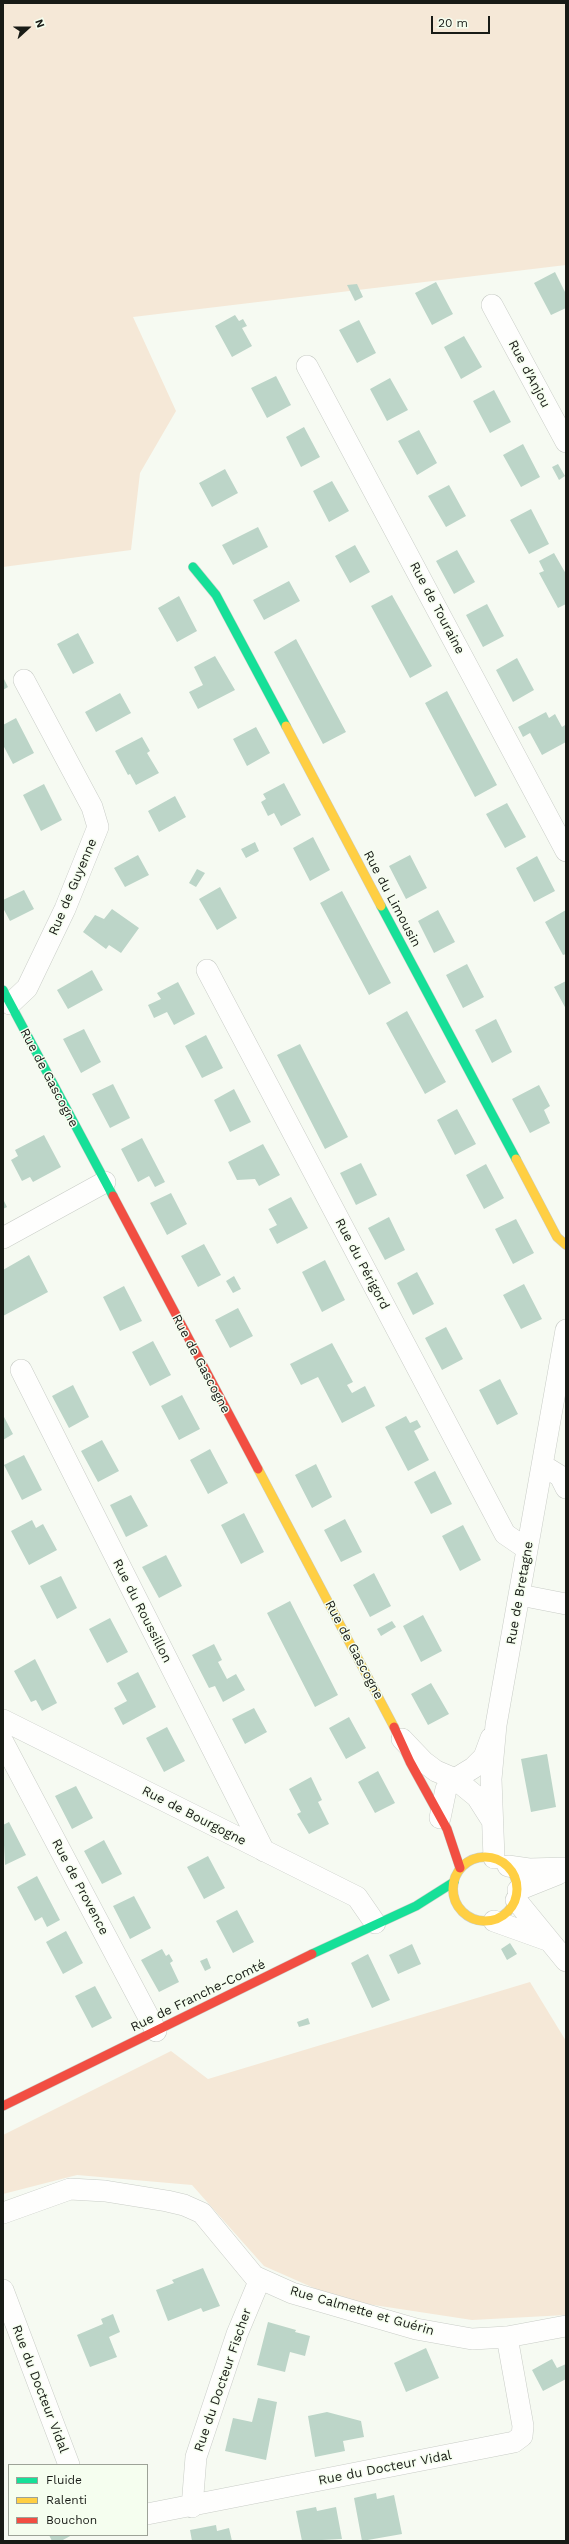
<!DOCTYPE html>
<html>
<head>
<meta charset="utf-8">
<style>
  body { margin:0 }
  #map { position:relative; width:569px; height:2544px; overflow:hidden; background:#f6faf2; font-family:"Work Sans",sans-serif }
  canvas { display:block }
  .frame { position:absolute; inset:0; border:4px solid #181b16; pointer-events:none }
  .legend { position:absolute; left:8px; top:2464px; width:140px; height:72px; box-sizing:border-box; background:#f5feef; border:1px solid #9da398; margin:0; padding:5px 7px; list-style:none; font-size:12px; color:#181b16 }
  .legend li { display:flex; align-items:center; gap:8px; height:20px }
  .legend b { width:20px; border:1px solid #9da398 }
  .north { position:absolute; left:8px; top:8px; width:40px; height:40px; -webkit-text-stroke:3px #f5feef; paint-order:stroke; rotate:69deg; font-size:11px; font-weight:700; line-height:16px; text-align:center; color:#181b16 }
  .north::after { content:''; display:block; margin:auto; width:14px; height:18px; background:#181b16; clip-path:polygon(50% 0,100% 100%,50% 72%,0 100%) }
  .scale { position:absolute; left:431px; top:16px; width:59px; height:18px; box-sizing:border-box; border:2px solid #181b16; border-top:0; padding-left:5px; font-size:12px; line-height:14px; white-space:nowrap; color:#181b16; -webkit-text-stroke:3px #f5feef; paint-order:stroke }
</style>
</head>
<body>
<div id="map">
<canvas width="569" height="2544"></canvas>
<div class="frame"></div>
<ul class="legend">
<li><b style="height:5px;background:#16e098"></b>Fluide</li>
<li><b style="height:5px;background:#ffcf43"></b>Ralenti</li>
<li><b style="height:5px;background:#f24e42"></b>Bouchon</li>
</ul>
<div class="north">N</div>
<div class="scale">20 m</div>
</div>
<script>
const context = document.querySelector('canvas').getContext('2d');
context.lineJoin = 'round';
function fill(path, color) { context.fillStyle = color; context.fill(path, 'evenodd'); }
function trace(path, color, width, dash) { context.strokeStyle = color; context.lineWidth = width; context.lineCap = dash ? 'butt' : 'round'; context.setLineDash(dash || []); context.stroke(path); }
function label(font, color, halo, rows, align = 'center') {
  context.font = font + ' "Work Sans",sans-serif'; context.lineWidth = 3; context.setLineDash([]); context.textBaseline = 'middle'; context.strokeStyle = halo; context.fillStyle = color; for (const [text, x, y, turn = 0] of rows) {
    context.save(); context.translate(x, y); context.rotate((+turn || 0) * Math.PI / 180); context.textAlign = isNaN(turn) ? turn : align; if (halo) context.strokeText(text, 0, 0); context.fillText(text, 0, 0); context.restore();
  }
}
fill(new Path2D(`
  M3 3H566V265L133 317 176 411 140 473 131 550 3 567Z
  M530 1982 566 2041V2315L472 2320 341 2300 264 2266 192 2185 77 2175 3 2194V2135L171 2051 208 2079Z`), '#f5e8d7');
fill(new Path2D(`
  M555 272 566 294V308L551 315 534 283Z
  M436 282 453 314 432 325 415 293Z
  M357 284 363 297 355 301 347 285Z
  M235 315 239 321 243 319 247 326 242 328 252 346 232 357 215 326Z
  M359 320 376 353 357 363 339 330Z
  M464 336 482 367 461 379 444 347Z
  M276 376 291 405 267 418 251 388Z
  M390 378 408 410 387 421 370 389Z
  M494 390 511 422 490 433 473 401Z
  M304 427 320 457 301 467 286 437Z
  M419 430 437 463 417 475 398 441Z
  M523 444 540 477 521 487 503 455Z
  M558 464 565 476 559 480 552 467Z
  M225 469 238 493 212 507 199 483Z
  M332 481 349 511 329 522 313 491Z
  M449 485 466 516 446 527 428 496Z
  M531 509 549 544 529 554 510 520Z
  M258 527 268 547 233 565 222 545Z
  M355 545 370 572 350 583 335 556Z
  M457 550 475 582 454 594 436 561Z
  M554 553 566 574V604L558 608 539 573 544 571 539 561Z
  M289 581 300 601 264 620 253 600Z
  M392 595 432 666 410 678 371 606Z
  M179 596 197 631 177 642 158 608Z
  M487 604 504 636 483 647 466 615Z
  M78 633 94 663 73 674 57 644Z
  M296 639 346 732 323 744 274 652Z
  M215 656 235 690 198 709 189 692 203 685 194 667Z
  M517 658 534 690 513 702 496 670Z
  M3 677 8 687 3 690Z
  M447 691 497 785 475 797 425 703Z
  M120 693 131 713 96 732 85 712Z
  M546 712 549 718 555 714 562 727 565 725 566 742 542 755 530 733 523 737 518 727Z
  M16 718 34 753 13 764 3 745V725Z
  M256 727 270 753 247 766 233 739Z
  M142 737 150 751 147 753 159 773 136 785 130 774 128 775 115 751Z
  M284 783 301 815 281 826 274 813 268 816 261 802 266 799 263 794Z
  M44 784 62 820 41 831 23 795Z
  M175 796 186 817 159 832 148 811Z
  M507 803 526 837 505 848 486 814Z
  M313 837 330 870 310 881 293 848Z
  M255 842 259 851 246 858 241 849Z
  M138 855 149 875 125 887 114 868Z
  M410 855 427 888 406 899 389 866Z
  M537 856 555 891 534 902 516 868Z
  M197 869 205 873 196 887 189 883Z
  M220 887 237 918 217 930 199 899Z
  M24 890 34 909 10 921 3 908V900Z
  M342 891 391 983 369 995 320 903Z
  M112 909 139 928 121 953 109 945 106 949 83 932 95 915 104 919Z
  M438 910 455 942 434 953 418 921Z
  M566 910V954L563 955 545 922Z
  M467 964 484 997 463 1008 446 975Z
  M92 970 103 990 68 1009 57 990Z
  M566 981V1009L554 987Z
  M178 982 195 1014 174 1025 167 1012 154 1018 148 1005 161 999 157 993Z
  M407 1011 446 1082 425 1094 386 1023Z
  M496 1019 512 1052 492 1063 475 1030Z
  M84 1029 101 1062 81 1073 63 1039Z
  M206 1035 223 1068 202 1078 185 1046Z
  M300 1044 348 1137 325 1149 277 1055Z
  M113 1084 130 1118 110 1128 92 1094Z
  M539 1085 550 1106 544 1110 550 1123 530 1133 512 1099Z
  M234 1089 251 1122 230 1132 214 1100Z
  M457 1109 476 1144 455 1155 437 1120Z
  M44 1135 61 1167 33 1182 30 1177 22 1181 11 1160 18 1156 15 1150Z
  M142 1138 165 1182 155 1187 149 1176 138 1182 121 1149Z
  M263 1144 280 1175 259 1186 255 1179 237 1180 228 1162Z
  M361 1163 377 1195 356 1205 340 1173Z
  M486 1164 504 1198 484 1209 466 1175Z
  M171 1193 187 1224 167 1235 150 1203Z
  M291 1197 308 1228 277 1244 269 1229 277 1225 268 1209Z
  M3 1199 7 1207 3 1209Z
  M389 1217 405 1250 385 1260 368 1228Z
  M516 1219 534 1253 513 1264 495 1229Z
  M204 1244 221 1275 198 1287 181 1256Z
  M29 1255 48 1292 3 1316V1270Z
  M325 1260 345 1300 322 1312 302 1272Z
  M417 1272 434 1304 413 1315 397 1283Z
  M234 1276 241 1289 233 1293 226 1281Z
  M524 1284 542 1319 521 1329 503 1295Z
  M124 1286 142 1321 120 1331 103 1297Z
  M238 1308 253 1336 230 1348 215 1320Z
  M446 1327 463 1359 442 1370 425 1338Z
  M153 1341 171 1375 150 1386 132 1352Z
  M332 1343 353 1382 347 1385 352 1393 365 1386 375 1406 342 1423 318 1377 301 1385 290 1364Z
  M500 1379 518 1414 497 1425 479 1390Z
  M73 1385 89 1417 69 1428 52 1396Z
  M182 1395 200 1429 179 1440 161 1406Z
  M3 1415 13 1434 3 1440Z
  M406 1416 410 1423 417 1420 421 1427 414 1431 429 1460 408 1471 385 1427Z
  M102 1440 119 1471 98 1482 81 1451Z
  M210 1449 228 1483 208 1494 190 1460Z
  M24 1455 42 1490 22 1500 4 1465Z
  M316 1464 332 1497 312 1508 295 1475Z
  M435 1471 452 1504 431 1514 414 1482Z
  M131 1495 148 1526 126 1537 110 1505Z
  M244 1513 264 1552 241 1564 221 1525Z
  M345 1519 362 1552 341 1562 324 1530Z
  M32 1520 36 1528 43 1524 57 1550 29 1565 11 1531Z
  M463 1525 481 1560 460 1571 442 1536Z
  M166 1555 182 1586 159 1598 142 1567Z
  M374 1573 391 1606 370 1617 353 1585Z
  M61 1576 77 1608 57 1619 40 1586Z
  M290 1601 338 1695 315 1707 267 1613Z
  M423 1615 442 1651 421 1662 403 1626Z
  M110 1618 128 1652 107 1663 89 1629Z
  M392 1621 396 1627 381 1636 377 1629Z
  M214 1644 222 1660 218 1662 227 1679 236 1674 245 1690 223 1702 215 1686 209 1688 192 1655Z
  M35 1659 57 1703 42 1711 36 1700 31 1702 14 1671Z
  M138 1672 156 1707 123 1725 114 1708 127 1701 117 1683Z
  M431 1683 449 1714 428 1725 411 1694Z
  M254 1708 267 1732 245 1744 232 1719Z
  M349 1717 366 1748 346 1759 329 1728Z
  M167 1727 185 1761 164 1772 146 1738Z
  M547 1754 556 1807 531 1812 521 1759Z
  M378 1771 395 1803 375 1813 358 1782Z
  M311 1777 322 1800 318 1802 329 1824 309 1834 297 1814 301 1812 289 1789Z
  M76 1786 93 1818 72 1829 55 1796Z
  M9 1822 26 1855 5 1865 3 1825Z
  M104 1840 122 1874 102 1884 84 1851Z
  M208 1856 225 1888 204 1899 187 1867Z
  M37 1876 60 1920 47 1927 42 1917 35 1921 17 1887Z
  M134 1896 151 1928 130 1939 113 1906Z
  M237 1910 254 1942 233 1953 216 1921Z
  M66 1931 83 1963 63 1974 46 1942Z
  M510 1943 517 1954 507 1960 501 1949Z
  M412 1944 421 1964 398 1974 389 1955Z
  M162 1949 166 1956 169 1954 173 1961 170 1963 179 1982 159 1992 141 1960Z
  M368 1954 390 2000 372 2008 351 1963Z
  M207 1958 211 1968 205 1971 200 1961Z
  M95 1986 112 2018 92 2028 75 1996Z
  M308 2018 310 2024 299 2027 297 2022Z
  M203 2268 220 2306 203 2312 201 2308 168 2321 156 2290 174 2283 172 2280Z
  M113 2314 120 2332 109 2337 117 2357 90 2367 77 2335 103 2324 101 2319Z
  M268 2322 296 2330 295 2332 310 2336 305 2356 290 2352 285 2372 257 2365Z
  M426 2348 439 2378 406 2392 394 2363Z
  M552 2359 557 2368 566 2364V2379L543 2391 532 2370Z
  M258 2398 277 2402 266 2460 225 2451 233 2418 252 2422Z
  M327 2412 361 2421 364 2437 343 2441 345 2451 315 2457 308 2416Z
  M376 2493 377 2499 394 2495 402 2534 362 2541 354 2498Z
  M316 2507 317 2511 336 2507 342 2539 302 2541 296 2511Z
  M216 2525 217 2531 229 2528 232 2541H192L190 2530Z
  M49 2535H72L61 2541H52Z`), '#bcd5c8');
const street = new Path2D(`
  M492 305 566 442
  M307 366 566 851
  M207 970 505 1534 527 1549
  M10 1004 27 988 65 909 98 827 92 807 24 680
  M3 1238 105 1182
  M21 1370 264 1851
  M542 1465 560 1476 566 1488
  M520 1595 566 1604
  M3 1720 357 1897 375 1923
  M402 1739 424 1762 436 1771 455 1779 477 1797 491 1819
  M3 1742 156 2031
  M440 1818 446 1789 455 1779 473 1768 484 1757 491 1738
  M494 1858 491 1779 496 1725 566 1330
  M508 1866 529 1869 566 1868
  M518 1890 558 1874
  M516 1900 566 1961
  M494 1921 547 1940
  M3 2213 70 2189 105 2191 167 2201 184 2205 202 2213 254 2276 292 2293 416 2329 472 2339 507 2337 566 2326
  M3 2290 69 2465
  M192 2507 196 2457 237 2334 260 2279
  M147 2514 514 2442 522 2436 523 2426 507 2337`);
const fast = new Path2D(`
  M193 567 216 595 286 726
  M381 906 516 1159
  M3 990 113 1196
  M312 1954 416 1906 454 1882`);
const slow = new Path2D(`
  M286 726 381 906
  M516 1159 557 1237 566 1245
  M258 1469 394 1727
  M453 1889a32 32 0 1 1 64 0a32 32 0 1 1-64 0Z`);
const jam = new Path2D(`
  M113 1196 258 1469
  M394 1727 410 1762 447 1829 460 1868
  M3 2106 312 1954`);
trace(street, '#c9cdc7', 22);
trace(fast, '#c9cdc7', 10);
trace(slow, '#c9cdc7', 10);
trace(jam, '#c9cdc7', 10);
trace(street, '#fefefd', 21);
trace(fast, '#16e098', 9);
trace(slow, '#ffcf43', 9);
trace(jam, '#f24e42', 9);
label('13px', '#181b16', '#f5feef', [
  ["Rue d'Anjou",529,374,62],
  ["Rue de Touraine",437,608,62],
  ["Rue de Guyenne",73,887,-67],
  ["Rue du Limousin",392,899,62],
  ["Rue de Gascogne",49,1078,62],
  ["Rue du Périgord",362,1264,62],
  ["Rue de Gascogne",201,1364,62],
  ["Rue de Bretagne",520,1593,-80],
  ["Rue du Roussillon",142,1611,63],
  ["Rue de Gascogne",354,1650,62],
  ["Rue de Bourgogne",194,1816,27],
  ["Rue de Provence",80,1887,62],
  ["Rue de Franche-Comté",198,1996,-26],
  ["Rue Calmette et Guérin",362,2311,16],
  ["Rue du Docteur Fischer",223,2380,-71],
  ["Rue du Docteur Vidal",40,2389,69],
  ["Rue du Docteur Vidal",385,2468,-11]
]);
</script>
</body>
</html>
